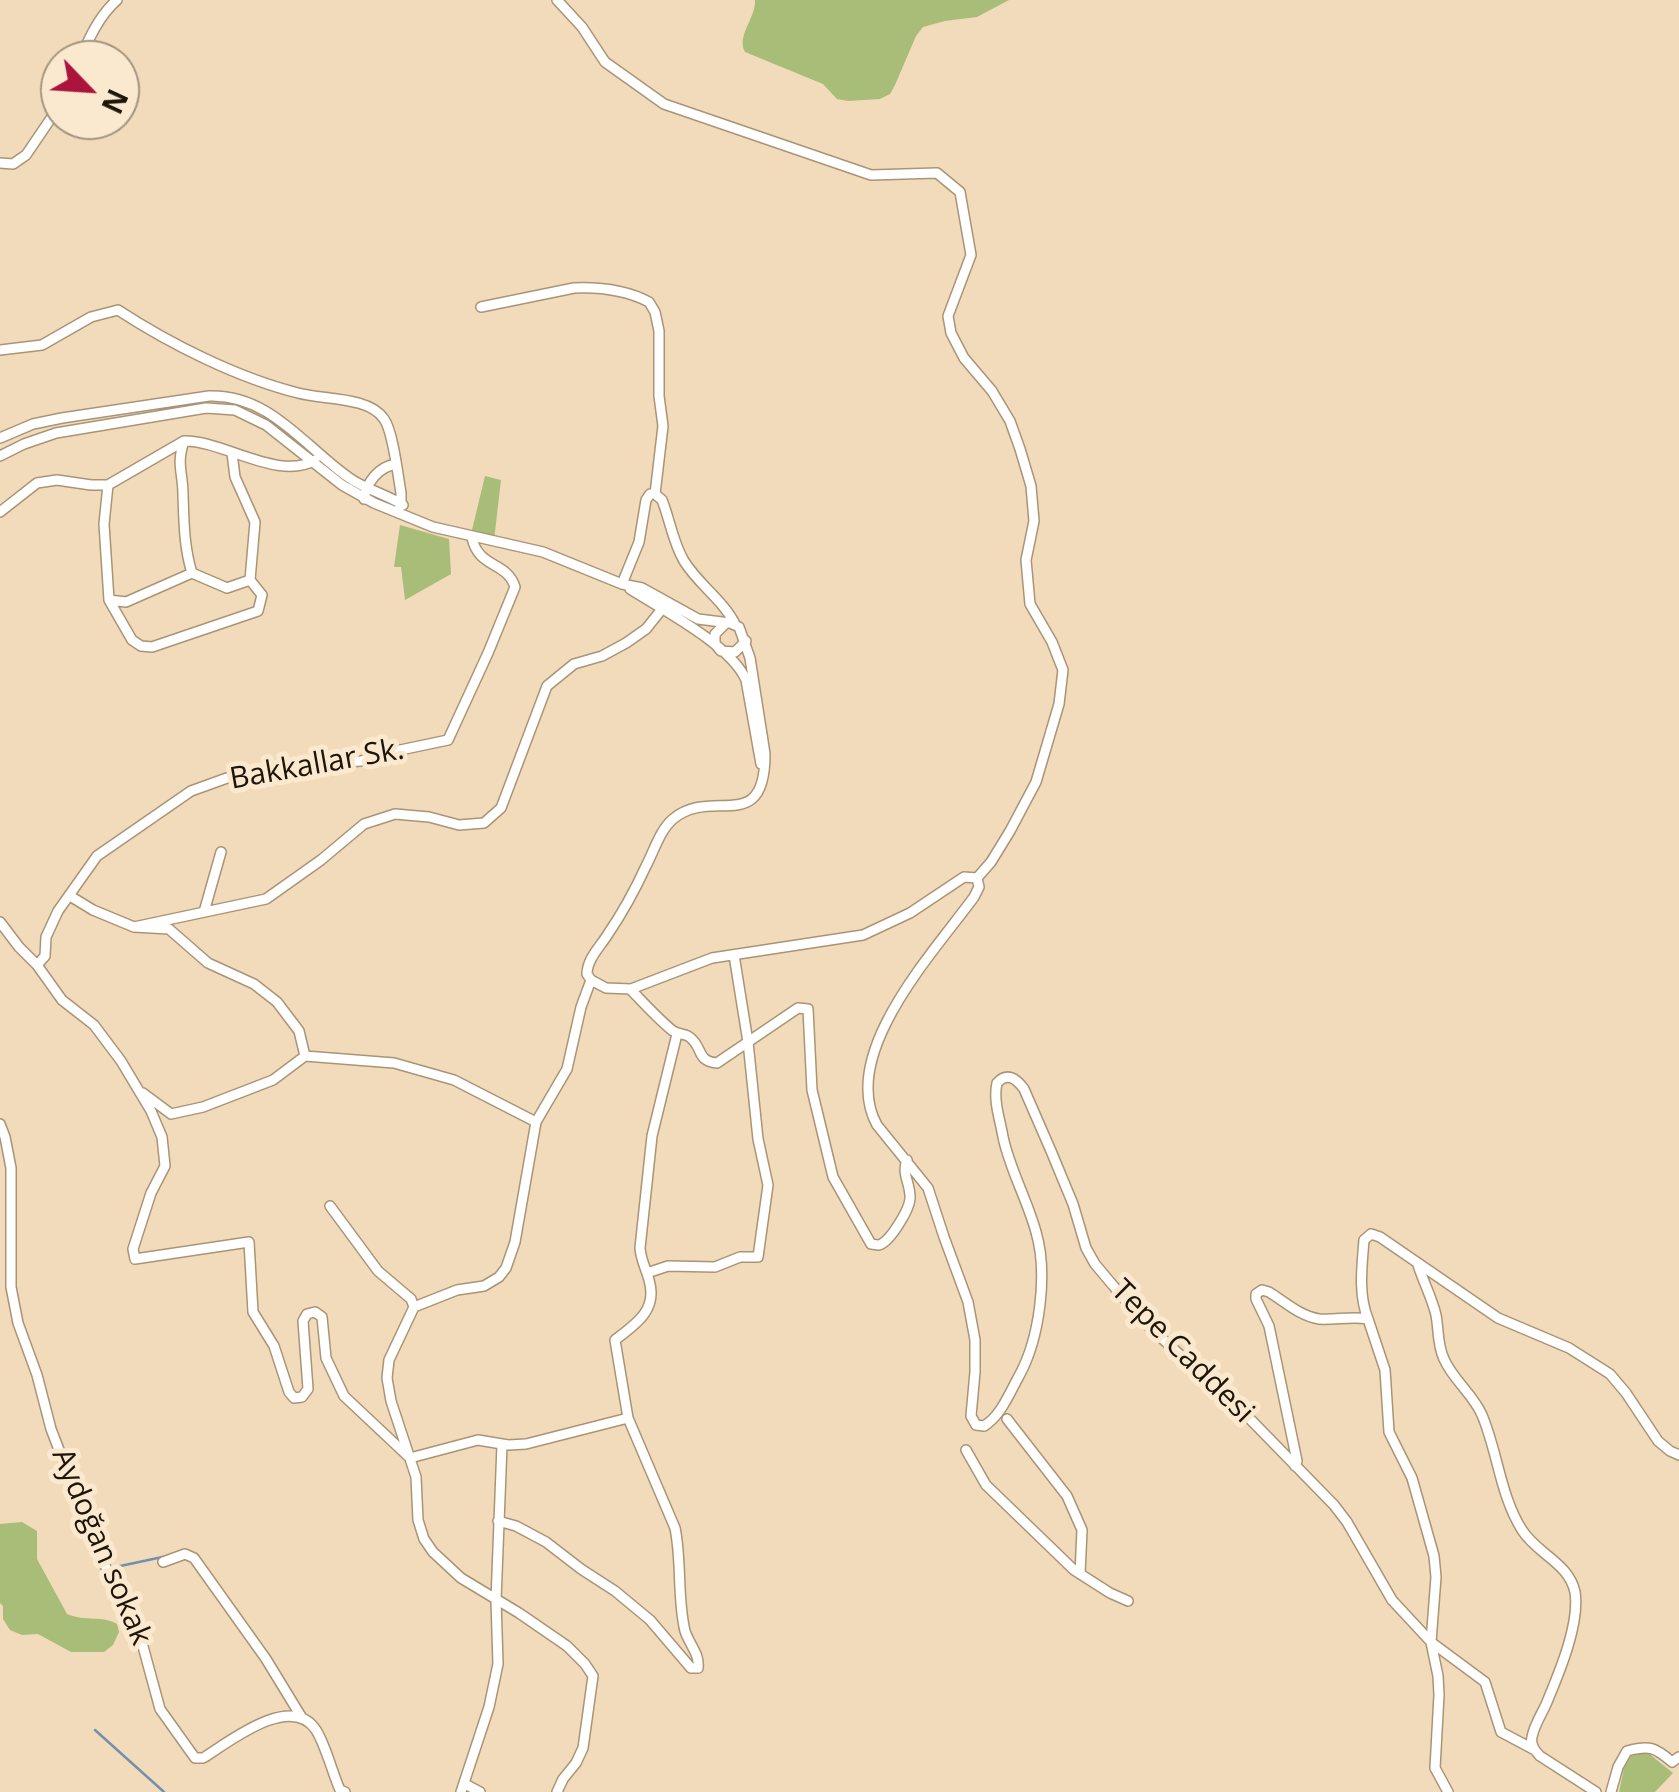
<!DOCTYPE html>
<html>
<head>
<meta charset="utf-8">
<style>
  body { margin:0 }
  #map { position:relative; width:1679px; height:1792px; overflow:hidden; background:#f2dbba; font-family:"Open Sans",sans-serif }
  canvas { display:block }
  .north { position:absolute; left:40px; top:40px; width:100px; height:100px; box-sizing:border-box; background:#fbe9cf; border:2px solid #a29480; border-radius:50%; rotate:115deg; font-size:28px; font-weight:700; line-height:40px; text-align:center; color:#1d1509 }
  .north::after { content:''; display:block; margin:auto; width:35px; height:45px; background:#aa143d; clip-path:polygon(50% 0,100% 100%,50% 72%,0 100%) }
</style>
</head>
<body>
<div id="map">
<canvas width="1679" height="1792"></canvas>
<div class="north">N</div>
</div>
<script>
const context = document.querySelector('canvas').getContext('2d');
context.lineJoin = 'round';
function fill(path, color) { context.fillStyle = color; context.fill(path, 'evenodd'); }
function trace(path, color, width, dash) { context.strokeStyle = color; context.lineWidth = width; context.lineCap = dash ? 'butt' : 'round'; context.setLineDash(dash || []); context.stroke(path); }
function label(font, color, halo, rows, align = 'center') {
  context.font = font + ' "Open Sans",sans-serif'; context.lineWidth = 10; context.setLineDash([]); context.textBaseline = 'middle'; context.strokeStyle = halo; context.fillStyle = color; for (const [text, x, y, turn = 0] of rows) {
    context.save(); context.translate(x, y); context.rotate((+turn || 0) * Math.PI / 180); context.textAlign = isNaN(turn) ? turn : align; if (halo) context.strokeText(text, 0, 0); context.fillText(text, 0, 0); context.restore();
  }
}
fill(new Path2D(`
  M755 0H1009L977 17 945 21 923 27 916 36 895 85 890 94 880 99 848 101 837 99 823 84 745 52C736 36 756 18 755 0Z
  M485 476 501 480 494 540 471 534Z
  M400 525 449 539 451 574 405 600 401 567H394Z
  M22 1522 37 1531V1559L67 1614C85 1622 102 1615 117 1624L119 1632 113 1645 104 1652H71L38 1634 22 1635 10 1630 3 1619V1606L0 1603V1524Z
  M1647 1752 1673 1773 1655 1792H1619L1624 1768 1631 1756Z`), '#a7bd78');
trace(new Path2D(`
  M111 1568 167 1556
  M95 1730 164 1792`), '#7290ae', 2.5);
const minor = new Path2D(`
  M557 0 582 27 605 62 664 104 871 175 937 173 960 192 971 255 948 316 951 333 964 358 992 391 1010 421 1020 449 1031 486 1034 521 1026 560 1030 604 1052 642 1063 670 1059 704 1036 782 1010 831 991 862 977 878
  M80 60C89 38 99 16 117 0
  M0 163 13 164 26 155 60 105
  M481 307 574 288C599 287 626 290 649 302L655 312 659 331V396L663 426 655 494
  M0 350 42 345 91 317 118 310C170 344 238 378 298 393 323 400 369 396 384 419 393 431 398 476 401 493V504L398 512
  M0 438 33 424 62 418 209 396C269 394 303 445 348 477 364 489 386 494 403 505
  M184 441C176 465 183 472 183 495 184 523 184 547 192 573
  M0 456 24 444 56 433 206 408 235 410 266 425 342 485 374 503 433 527 543 552 622 584 642 588 698 619 730 623 739 627 750 658 765 754C765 837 712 786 673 819 660 830 654 851 646 866 635 890 623 912 608 934 600 947 587 959 587 974L591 980 606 988 631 989 712 958 863 935 910 913 964 877 977 878 979 887 974 897C934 952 838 1054 877 1125L928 1188 944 1237 968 1302 975 1340V1372L971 1416 976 1425 984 1426C1001 1416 1010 1392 1019 1376 1040 1338 1048 1273 1036 1232 1027 1199 1010 1170 1003 1137 1000 1119 993 1101 997 1083 1007 1072 1016 1078 1024 1089L1051 1151 1073 1204 1086 1248 1095 1264 1142 1320 1251 1420 1334 1505 1347 1522 1392 1600 1431 1642 1438 1676 1439 1695 1435 1768 1448 1792
  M108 485 104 524 109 600 132 640 141 646 152 647 258 611 262 595 250 580 255 522 235 477 232 453
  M364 499C367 482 378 467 396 464
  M0 512 37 483 57 480 91 485H108L184 441C222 440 280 482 315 460
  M622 584 639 542 646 500 650 494H655L662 500C670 520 673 543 684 561 698 584 723 600 735 624
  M630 589C663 610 731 645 746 680L761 764
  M109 600 126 602 192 573 227 588 250 580
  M725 624 715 634V644L721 651 735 652 746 641
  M70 896 93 910 134 927 169 929 208 963 254 984 277 1002 299 1031 305 1056
  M204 912 221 852
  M0 922 19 947 37 965 62 1000 94 1025 121 1061 151 1111 162 1137 165 1166 151 1193 133 1249 135 1259 249 1242 253 1312 274 1346 289 1392 294 1398 302 1397 308 1389 303 1321 307 1314 315 1312 322 1317 326 1358 344 1396 410 1458 478 1440 508 1445 526 1444 628 1418
  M134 927 266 899 321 860 364 824 395 814 429 817 459 825 484 823 501 808 547 686 574 664 602 656 626 643 646 629 662 609
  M37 965 45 956 46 937 58 911 97 856 191 791 227 778 272 767 361 761 386 753 448 740 488 653 515 587C507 561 479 569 472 538
  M630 989C644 1003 658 1019 673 1031 678 1034 684 1034 688 1036 704 1046 695 1061 717 1063L798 1008 808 1009 812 1090 833 1177 871 1244C874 1244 877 1245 879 1245 890 1242 909 1210 910 1199 911 1184 901 1174 907 1160
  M143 1093 171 1114 203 1107 273 1080 305 1056 394 1063 454 1080 536 1122
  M0 1124 5 1137 11 1168V1287L18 1323 37 1375 51 1429 86 1520 102 1560 138 1628 160 1709 195 1758H203C229 1742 291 1692 316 1730 326 1746 332 1772 340 1790L345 1792
  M330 1206 378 1271 411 1299 414 1307
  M1418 1265C1423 1281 1432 1298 1436 1315 1439 1331 1437 1344 1444 1359 1453 1380 1473 1394 1482 1415 1498 1453 1500 1495 1522 1530 1537 1554 1569 1563 1575 1592 1580 1624 1559 1673 1547 1702 1543 1712 1534 1725 1532 1737 1530 1745 1535 1751 1540 1756L1596 1792
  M647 1273 668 1266 715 1267 740 1257H758L768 1185 758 1139 748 1042 734 955
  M1368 1319C1358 1294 1362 1266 1364 1240L1371 1234 1380 1237 1498 1318 1569 1348 1610 1374 1626 1393 1658 1441 1670 1451 1679 1455
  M1007 1419 1067 1496 1082 1530 1080 1574
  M966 1450 986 1485 1074 1570 1110 1593 1128 1601
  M1295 1466 1297 1461 1269 1326 1256 1299V1294L1262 1290 1269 1292C1285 1302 1300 1316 1319 1319 1336 1320 1352 1316 1368 1319L1385 1370 1389 1432 1412 1478 1434 1556 1436 1577 1431 1642 1485 1682 1501 1732 1533 1749
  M498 1521 516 1526 546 1542 581 1569 615 1591 650 1620 691 1668H698C700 1654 689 1644 685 1631 677 1598 682 1562 675 1528L628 1418 615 1340C636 1324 658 1310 649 1280 646 1268 641 1261 640 1248L652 1136 677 1034
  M163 1562 185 1554 194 1558 266 1659 302 1718
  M465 1784 480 1792
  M461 1792 489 1707 498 1664 496 1600 502 1445
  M557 1792 563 1779 576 1763 583 1748 593 1676 585 1664 567 1646 519 1613 461 1578 433 1552 424 1539 418 1520 416 1477 391 1401 387 1378 389 1360 414 1307 457 1290 484 1286 499 1277 506 1268 515 1242 536 1122 567 1069 581 1007 591 980
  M1611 1792 1618 1767 1627 1751C1649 1745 1655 1747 1672 1762L1679 1757`);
trace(minor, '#aa9476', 12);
trace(minor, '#fff', 9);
label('30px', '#1d1509', '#fbe9cf', [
  ["Bakkallar Sk.",317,765,-10],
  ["Tepe Caddesi",1182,1352,45],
  ["Aydoğan sokak",101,1547,67]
]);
</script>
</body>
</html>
